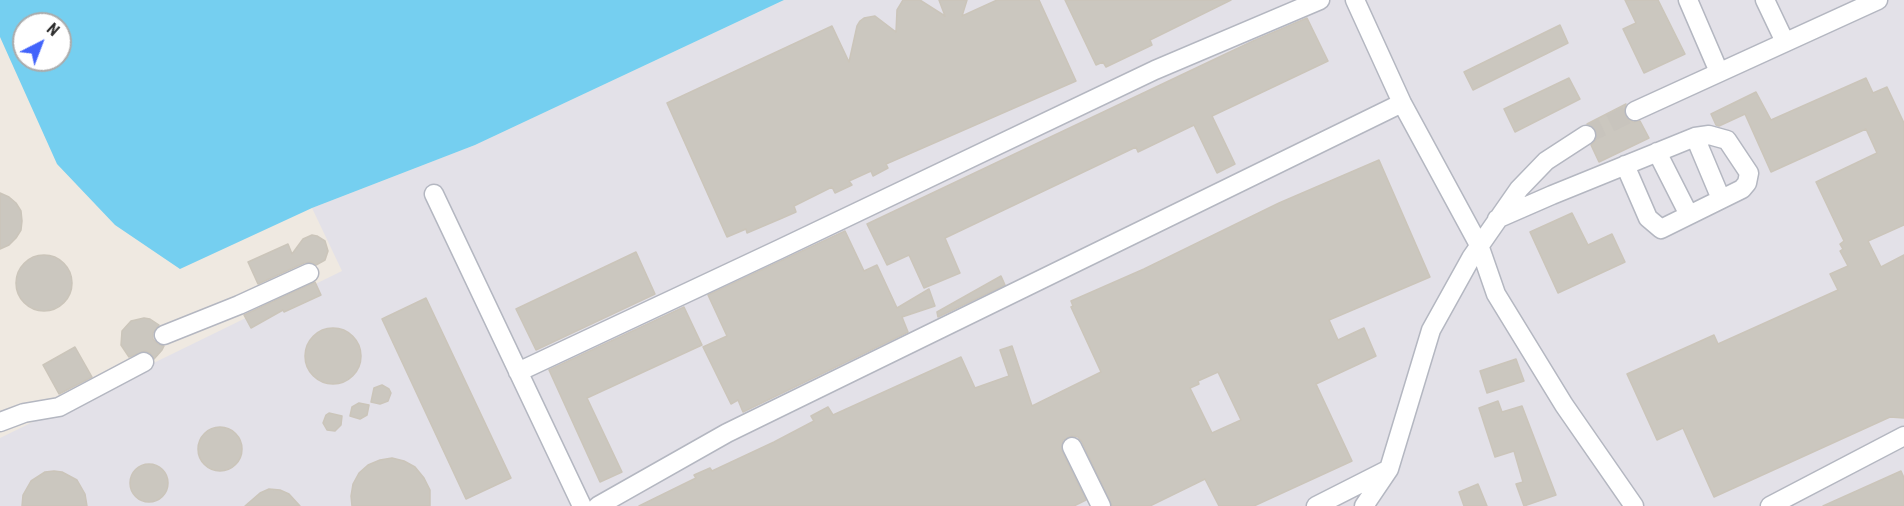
<!DOCTYPE html>
<html>
<head>
<meta charset="utf-8">
<style>
  body { margin:0 }
  #map { position:relative; width:1904px; height:506px; overflow:hidden; background:#efe9e1; font-family:"Roboto Condensed",sans-serif }
  canvas { display:block }
  .north { position:absolute; left:12px; top:12px; width:60px; height:60px; box-sizing:border-box; background:#fff; border:2px solid #ababab; border-radius:50%; rotate:42deg; font-size:16px; font-weight:700; line-height:24px; text-align:center; color:#2e2e2e }
  .north::after { content:''; display:block; margin:auto; width:21px; height:27px; background:#4264fb; clip-path:polygon(50% 0,100% 100%,50% 72%,0 100%) }
</style>
</head>
<body>
<div id="map">
<canvas width="1904" height="506"></canvas>
<div class="north">N</div>
</div>
<script>
const context = document.querySelector('canvas').getContext('2d');
context.lineJoin = 'round';
function fill(path, color) { context.fillStyle = color; context.fill(path, 'evenodd'); }
function trace(path, color, width, dash) { context.strokeStyle = color; context.lineWidth = width; context.lineCap = dash ? 'butt' : 'round'; context.setLineDash(dash || []); context.stroke(path); }
fill(new Path2D(`
  M784 0H1904V506H0V438L342 271 312 208 475 145Z`), '#e3e1e8');
fill(new Path2D(`
  M0 0H784L475 145 312 208 180 269 115 225 57 164 0 37ZM24 24H60V60H24Z`), '#75cff0');
const building = new Path2D(`
  M903 0H920L945 16 939 0H967L962 16 997 0H1039L1076 81 886 164 888 168 873 176 871 171 849 181 852 185 835 193 832 187 794 206 796 212 780 219 747 233 746 229 727 237 667 103 832 26 849 62 857 26 860 21 864 18 875 16 896 32 897 10Z
  M1065 0H1231L1150 40 1152 45 1106 67 1103 62 1096 65Z
  M1625 0H1658L1685 54 1644 73 1623 29 1636 23Z
  M1307 18 1328 61 1212 116 1235 164 1217 173 1194 125 1138 152 1136 147 945 238 960 273 924 288 909 255 887 265 867 224 1253 41Z
  M1560 25 1568 43 1473 90 1464 72Z
  M1569 78 1580 99 1515 132 1504 109Z
  M1866 78 1873 93 1887 87 1904 123V225L1868 241 1881 267 1904 255V418L1890 417 1714 497 1683 428 1657 440 1627 374 1714 335 1718 344 1838 290 1830 274 1848 266 1840 251 1843 249 1840 244 1844 241 1816 182 1877 153 1866 129 1771 172 1745 114 1719 126 1716 125 1711 114 1756 92 1771 120Z
  M1626 104 1624 111 1625 116 1633 122 1640 121 1649 138 1599 162 1591 145 1596 140V129L1587 124Z
  M1379 160 1430 277 1329 320 1338 340 1364 328 1376 356 1316 384 1352 461 1254 506H1219L1205 479 1150 506H1112L1082 442 1078 437 1072 436 1063 440 1062 451 1086 500 1074 506H639L696 478 694 475 710 468 712 471 774 442 814 421 811 416 828 407 833 415 961 357 975 388 1009 376 1000 350 1012 346 1032 406 1101 372 1071 307 1073 306 1071 301 1144 269 1279 203ZM1218 372 1241 420 1212 433 1190 388 1199 384 1198 381Z
  M0 193 9 197 16 203 21 211 22 221 21 230 16 238 9 245 0 249Z
  M1572 213 1588 245 1612 234 1625 262 1558 293 1530 232Z
  M845 231 864 271 877 265 897 308 929 289 935 306 902 317 908 332 743 412 738 400 731 404 703 347 727 336 708 295Z
  M312 235 317 236 325 241 328 251 325 260 316 265 311 262 304 263 258 284 248 262 288 244 292 254 303 239Z
  M636 252 655 294 536 350 516 309Z
  M16 283a28 28 0 1 1 56 0a28 28 0 1 1-56 0Z
  M1001 276 1005 285 938 317 937 312Z
  M315 282 321 295 284 312 283 310 251 328 244 315Z
  M426 298 511 478 466 499 382 319Z
  M684 307 702 345 587 398 622 472 600 482 549 370Z
  M144 318 150 319 159 325 153 333V339L158 344 164 346 162 350 154 359 150 353 145 351 129 357 121 345 122 331 131 321Z
  M305 356a28 28 0 1 1 56 0a28 28 0 1 1-56 0Z
  M75 347 92 377 59 394 43 365Z
  M1516 359 1524 381 1487 393 1480 371Z
  M382 385 389 389 391 393 388 401 380 404 371 402 374 388Z
  M1498 401 1502 412 1522 406 1556 495 1524 506 1516 484 1523 482 1514 451 1495 457 1479 408Z
  M359 403 369 405 367 415 360 419 350 416 352 407Z
  M329 413 342 416 341 425 335 431 327 430 323 423 326 415Z
  M198 449a22 22 0 1 1 44 0a22 22 0 1 1-44 0Z
  M392 458 404 461 415 467 424 478 430 490V506H352L351 496 353 484 359 473 368 465 380 460Z
  M130 483a19 19 0 1 1 38 0a19 19 0 1 1-38 0Z
  M54 471 62 472 77 480 85 494 87 506H22L23 495 31 481 45 472Z
  M1901 471 1904 478V506H1823Z
  M1478 484 1487 506H1464L1459 492Z
  M269 489 280 490 289 494 300 506H245L260 493Z`);
fill(building, '#cbc7bf');
trace(building, '#cbc5ba', 1.5);
trace(new Path2D(`
  M1586 135 1635 111`), '#c8c4bd', 18, [18, 9]);
const minor = new Path2D(`
  M1355 0 1402 103 1479 245 1496 294 1564 405 1634 506
  M1688 0 1719 72
  M1765 0 1785 42
  M1635 111 1878 0
  M1695 137 1721 199
  M1657 152 1689 215
  M434 194 582 506
  M1497 219 1552 195 1695 137 1709 135 1727 140 1749 173 1747 183 1742 189 1661 229 1648 218 1625 165
  M164 335 239 305 309 273
  M518 372 780 249 1155 70 1320 0
  M0 422 24 413 59 407 144 362
  M1072 447 1101 506
  M598 506 727 433 1402 103
  M1316 506 1387 470
  M1364 506 1389 469 1431 330 1471 258 1519 189 1546 161 1586 135
  M1770 506 1904 436`);
trace(minor, '#b4b7c1', 21);
trace(minor, '#fff', 18);
</script>
</body>
</html>
